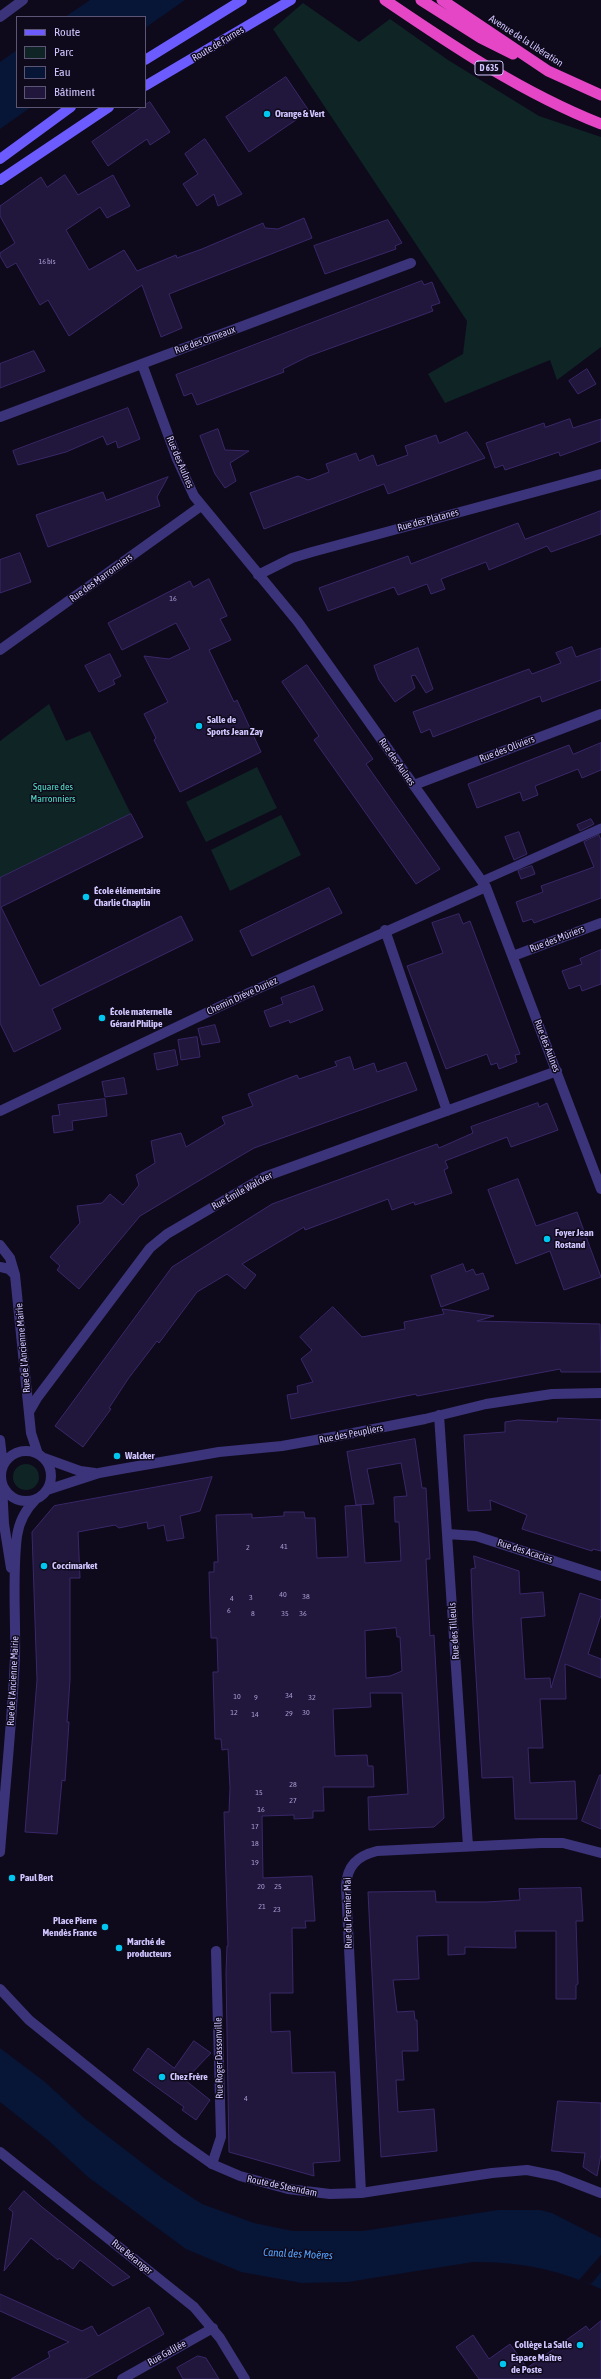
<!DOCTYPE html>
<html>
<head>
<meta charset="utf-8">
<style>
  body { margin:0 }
  #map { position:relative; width:601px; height:2379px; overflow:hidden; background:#0f0a1b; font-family:"Asap Condensed",sans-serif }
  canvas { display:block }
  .legend { position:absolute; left:16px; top:16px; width:130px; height:92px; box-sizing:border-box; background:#0f0a1b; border:1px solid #5c5576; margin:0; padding:5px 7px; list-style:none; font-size:12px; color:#d0c5ff }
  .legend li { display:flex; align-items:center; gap:8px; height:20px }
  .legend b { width:20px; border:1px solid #5c5576 }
</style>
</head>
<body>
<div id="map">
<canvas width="601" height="2379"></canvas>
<ul class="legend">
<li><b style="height:5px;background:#6c5cff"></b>Route</li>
<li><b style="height:11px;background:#0e2425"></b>Parc</li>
<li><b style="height:11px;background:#071537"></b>Eau</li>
<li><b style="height:11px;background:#21163c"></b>Bâtiment</li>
</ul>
</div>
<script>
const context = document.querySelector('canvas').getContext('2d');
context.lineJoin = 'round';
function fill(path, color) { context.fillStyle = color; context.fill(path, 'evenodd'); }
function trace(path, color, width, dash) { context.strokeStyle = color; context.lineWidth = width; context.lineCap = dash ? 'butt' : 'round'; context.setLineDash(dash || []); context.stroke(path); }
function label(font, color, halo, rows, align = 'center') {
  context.font = font + ' "Asap Condensed",sans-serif'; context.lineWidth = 3; context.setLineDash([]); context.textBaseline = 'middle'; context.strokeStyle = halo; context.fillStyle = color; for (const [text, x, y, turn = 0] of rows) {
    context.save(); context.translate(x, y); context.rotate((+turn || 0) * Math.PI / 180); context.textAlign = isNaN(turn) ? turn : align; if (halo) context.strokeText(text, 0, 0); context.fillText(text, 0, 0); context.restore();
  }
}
fill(new Path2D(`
  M303 3 359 42 390 19 448 60 539 116 601 137V347L557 380 550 360 445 403 428 374 463 354 467 321 273 29Z
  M49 704 66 741 90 731 131 814 0 878V741Z
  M257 767 277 808 206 842 186 802Z
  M281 815 301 855 230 891 211 850Z
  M13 1477a13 13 0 1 1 26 0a13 13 0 1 1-26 0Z`), '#0e2425');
fill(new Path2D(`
  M90 0H185L145 28V17H65Z
  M17 50V107H31L0 129V62Z
  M0 2048 45 2082 84 2118 162 2178 202 2204 254 2223 293 2231H363L498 2210H540L552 2213 601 2238V2289C561 2270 518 2261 473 2262L348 2282 302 2283 241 2272 186 2249 88 2177 48 2140 0 2102Z`), '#071537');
fill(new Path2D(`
  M601 2255V2272L591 2284 579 2280Z`), '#0f0a1b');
const building = new Path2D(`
  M286 77 309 111 249 152 226 117Z
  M150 102 170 132 150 145 147 139 108 166 92 142Z
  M205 139 242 194 218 206 214 194 197 206 183 184 198 174 185 154Z
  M65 175 78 195 113 175 130 206 107 218 100 207 66 230 89 270 124 250 137 271 176 255 177 258 202 249 263 223 265 228 278 229 304 218 312 238 169 294 182 328 161 337 142 285 69 336 48 300 40 305 16 263 7 268 0 256V253L15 243 0 216V206L41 177 47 187Z
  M388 220 402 243 395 246 396 249 325 274 314 246Z
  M422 281 424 285 432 282 440 303 431 306 433 311 309 356 283 369 284 372 197 405 192 393 184 396 176 375Z
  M34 351 45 371 0 388V364Z
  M587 369 596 384 578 394 569 381Z
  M128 408 140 439 118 448 116 441 107 445 103 436 66 452 18 465 13 451Z
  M570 419 573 428 601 419V441L560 456 559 452 505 470 503 465 495 468 486 443 544 423 545 427Z
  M218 429 225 450 249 451 230 463 236 481 225 488 215 474 200 436Z
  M467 432 485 458 388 494 384 484 264 529 250 493 298 476 308 480 314 478 329 472 326 464 356 453 359 461 373 455 377 466 408 455 405 446 436 435 439 443Z
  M168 477 157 497 160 506 48 547 36 515 103 492 106 500Z
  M601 511V534L551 552 547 546 489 570 486 562 441 579 445 589 431 594 427 584 398 595 394 587 328 611 319 588 408 556 411 564 518 523 525 539Z
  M20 553 31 582 0 593V560Z
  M209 579 227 616 220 619 231 640 209 650 234 702 237 700 261 752 180 792 154 740 156 738 144 714 168 702 144 656 169 659 190 649 176 623 122 650 108 623 190 581 193 587Z
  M572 647 576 657 601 648V680L542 702 540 696 433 737 430 729 421 733 413 712 529 669 532 674 561 663 556 653Z
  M418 648 433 689 426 693 415 675 411 676 415 688 395 702 379 680 374 666Z
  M110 654 121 676 113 680 115 684 99 692 85 666Z
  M307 665 373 759 366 764 440 869 416 884 314 740 319 736 282 682Z
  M601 743V770L582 778 578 769 535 786 538 795 523 801 520 792 477 808 468 784 569 745 573 754Z
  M131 814 143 837 1 907 40 986 181 916 193 940 52 1009 61 1029 14 1052 0 1023V878Z
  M591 819 594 824 580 831 577 825Z
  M519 832 527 854 514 860 505 837Z
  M599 835 601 840V898L534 923 532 919 523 922 516 902 543 892 541 886 594 867 584 842Z
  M532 866 535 874 521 879 518 871Z
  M329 888 342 913 252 956 240 931Z
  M459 914 463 924 470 921 520 1054 515 1055 517 1062 499 1069 497 1063 491 1065 487 1054 446 1069 407 966 443 953 432 923Z
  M601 950V984L582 991 580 985 569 989 562 971 582 964 580 959Z
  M314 986 323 1010 290 1023 289 1020 270 1027 264 1011 283 1004 281 998Z
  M215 1025 220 1042 202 1045 198 1029Z
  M197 1037 200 1057 181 1060 178 1040Z
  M175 1050 178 1065 157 1070 154 1054Z
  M350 1057 354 1070 374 1063 377 1072 406 1062 417 1090 254 1148 242 1155 140 1216 79 1289 57 1270 60 1266 50 1257 80 1223 77 1206 102 1203 110 1194 123 1205 139 1185 136 1175 155 1163 151 1141 181 1133 186 1147 225 1124 222 1117 253 1106 248 1094 297 1075 299 1079 337 1066 335 1062Z
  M124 1078 127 1094 105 1097 102 1082Z
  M105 1099 107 1116 72 1121 73 1130 54 1133 52 1116 60 1115 58 1105Z
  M538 1103 539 1107 547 1103 558 1130 511 1147 507 1137 445 1161 448 1168 444 1170 452 1193 415 1205 414 1202 392 1210 388 1199 305 1230 304 1227 242 1264 256 1275 245 1289 227 1274 197 1292 159 1343 157 1341 128 1379 109 1408 111 1409 83 1447 55 1426 172 1267 272 1204 437 1144 439 1148 473 1133 471 1127Z
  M518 1179 536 1226 577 1212 601 1277 564 1290 550 1251 516 1264 488 1190Z
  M463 1264 466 1272 473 1269 476 1275 483 1273 489 1289 441 1307 431 1276Z
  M333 1307 362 1337 405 1329 404 1322 444 1314 442 1309 494 1316 477 1321 600 1324 601 1372H561L560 1369 417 1396 416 1394 291 1419 287 1395 298 1393 297 1386 313 1382 301 1359 312 1350 300 1337Z
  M558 1418 601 1420V1551L593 1549 592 1551 522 1529 527 1515 490 1500 491 1510 468 1511 464 1435 505 1432V1422L518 1420 557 1422Z
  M415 1439 422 1488H426L430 1559H426L430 1636 434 1635 444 1818 434 1827 369 1830 368 1797 408 1794 402 1693H370L371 1707 333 1709 335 1756 367 1755 368 1766H373L374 1787H323L324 1811H313V1818L294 1819V1815L262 1816 263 1878 312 1876 315 1921H305L306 1928H292L293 1993H270L271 2032 290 2031 292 2073 335 2072 340 2161 313 2163 314 2176 229 2152 226 1973 227 1946H228L224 1812H229L230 1788 228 1749 222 1750 221 1739H215L213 1672H218L217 1638H211L209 1572H214V1562H218L216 1515 252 1514V1518L284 1516V1512H304L305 1518H315L317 1558 348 1557 345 1506 361 1505 365 1563 401 1561 399 1522H395L394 1497 407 1496 401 1463 367 1469 374 1504 356 1505 347 1452ZM396 1628 397 1637H400L402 1671 390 1676 366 1678 365 1631Z
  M212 1477 200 1511 180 1516 184 1538 167 1541 164 1525 148 1529 147 1522 119 1528 115 1525 78 1532 80 1578H70V1680L67 1722H69L65 1781 62 1780 57 1834 25 1832 37 1680 32 1532 54 1506Z
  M474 1556 519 1571 520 1594 543 1592 545 1616 521 1618 525 1679 550 1678 551 1688 580 1593 601 1600V1615L588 1654 601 1659V1678L565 1664 566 1699H540L543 1748H528L530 1783 575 1781 577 1819H515L513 1777 482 1778 473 1625 471 1569 475 1568Z
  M600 1775H601V1829L582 1821Z
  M581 1888 583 1921H576L578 1984 576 1985V1999H556V1931H515L516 1948 465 1947V1954L448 1955V1935L417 1936 419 1979 393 1980 397 2012 414 2011 415 2020H417L418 2051H402L404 2080H396L398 2112 434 2109 437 2151 381 2157 368 1892 435 1891 436 1902H486L520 1900 519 1889Z
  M194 2041 211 2053 185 2080 210 2100 196 2120 182 2110 184 2107 133 2070 148 2048 174 2068Z
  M558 2101 601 2103V2154L597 2176 583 2167 585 2153 552 2151Z
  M24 2191 42 2207 130 2277 113 2286 80 2260 73 2269 59 2258 58 2260 31 2238 4 2271 13 2212 9 2209Z
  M0 2294 82 2331 92 2326 98 2336 149 2307 164 2334 85 2379H11L50 2357 48 2352 69 2342 0 2311Z
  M601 2321V2379H479L456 2347 473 2335 489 2359 510 2344 527 2368 586 2326 589 2330Z
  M198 2356 206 2358 219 2379H183L177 2368Z`);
fill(building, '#21163c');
trace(building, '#392869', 1);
trace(new Path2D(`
  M482 881 601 828`), '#3c347b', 9);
trace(new Path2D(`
  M0 17 23 0
  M142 364 177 459 194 496 298 622 486 887 601 1189
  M0 417 411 263
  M258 575 292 558 312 552 601 474
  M0 650 201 506
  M414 785 601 714
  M385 930 447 1111
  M513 956 601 923
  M0 1111 244 995 486 887
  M0 1245 10 1258 15 1275 31 1433 38 1454
  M0 1267 9 1269 15 1275
  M29 1412 37 1398 150 1248 167 1234 264 1177 557 1071
  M439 1415 468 1846
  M0 1440 3 1466
  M1 1476a25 25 0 1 1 50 0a25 25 0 1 1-50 0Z
  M44 1458 80 1471 95 1473
  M2 1485 4 1524 11 1568
  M47 1490 99 1473 121 1469 219 1452 282 1446 338 1436 425 1419 486 1404 552 1394 601 1393
  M448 1534 476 1536 601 1576
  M0 1852C5 1788 12 1723 15 1658 16 1617 12 1577 17 1536 19 1522 26 1509 36 1499
  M0 2152 194 2307 220 2338 245 2379
  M212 2164 221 2137 216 1951
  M361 2193 346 1886C347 1866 357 1856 377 1851L541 1843H563L601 1853
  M122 2379 213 2328`), '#3c347b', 10);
trace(new Path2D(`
  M0 1989 29 2020 178 2140 212 2164 240 2176 288 2189 330 2194 361 2193 492 2173 527 2170 557 2176 601 2193`), '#3c347b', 10);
trace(new Path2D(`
  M145 60 242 0
  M145 86 291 0
  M0 159 71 107
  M0 180 109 107`), '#6c5cff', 10);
trace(new Path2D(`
  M385 0C454 47 523 93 601 124
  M421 0 481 38 513 54
  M442 0 548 71 601 95`), '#e446c6', 11);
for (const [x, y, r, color] of [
  [267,114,4,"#00c7f0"],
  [199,726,4,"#00c7f0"],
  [86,897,4,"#00c7f0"],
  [102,1018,4,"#00c7f0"],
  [547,1239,4,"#00c7f0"],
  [117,1456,4,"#00c7f0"],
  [44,1566,4,"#00c7f0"],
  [12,1878,4,"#00c7f0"],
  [105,1927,4,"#00c7f0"],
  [119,1948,4,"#00c7f0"],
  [162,2077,4,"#00c7f0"],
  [580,2345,4,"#00c7f0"],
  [503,2364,4,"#00c7f0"]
]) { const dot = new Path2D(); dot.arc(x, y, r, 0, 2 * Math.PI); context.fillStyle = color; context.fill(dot); trace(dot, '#0f0a1b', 1.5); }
label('8px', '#a499ce', null, [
  ["16 bis",47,261],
  ["16",173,598],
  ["41",284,1546],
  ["2",248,1547],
  ["40",283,1594],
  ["38",306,1596],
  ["3",251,1597],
  ["4",232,1598],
  ["6",229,1610],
  ["8",253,1613],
  ["35",285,1613],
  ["36",303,1613],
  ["34",289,1695],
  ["10",237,1696],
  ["9",256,1697],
  ["32",312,1697],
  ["12",234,1712],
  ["30",306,1712],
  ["29",289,1713],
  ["14",255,1714],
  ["28",293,1784],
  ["15",259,1792],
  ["27",293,1800],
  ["16",261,1809],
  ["17",255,1826],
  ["18",255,1843],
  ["19",255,1862],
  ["20",261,1886],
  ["25",278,1886],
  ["21",262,1906],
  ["23",277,1909],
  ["4",246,2098]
]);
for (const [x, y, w] of [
  [489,68,28]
]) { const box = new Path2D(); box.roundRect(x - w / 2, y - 7, w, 14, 3); context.fillStyle = '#0f0a1b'; context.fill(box); trace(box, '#d0c5ff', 1); }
label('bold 9px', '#d0c5ff', null, [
  ["D 635",489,68]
]);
label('10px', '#d0c5ff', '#0f0a1b', [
  ["Avenue de la Libération",526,41,33],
  ["Route de Furnes",218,44,-31],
  ["Rue des Ormeaux",205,340,-20],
  ["Rue des Aulnes",180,462,67],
  ["Rue des Platanes",428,520,-15],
  ["Rue des Marronniers",101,578,-36],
  ["Rue des Oliviers",507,749,-21],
  ["Rue des Aulnes",397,762,55],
  ["Rue des Mûriers",557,939,-21],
  ["Chemin Drève Duriez",242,996,-25],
  ["Rue des Aulnes",547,1046,69],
  ["Rue Émile Walcker",242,1191,-29],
  ["Rue de l'Ancienne Mairie",23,1348,-95],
  ["Rue des Peupliers",351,1434,-11],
  ["Rue des Acacias",525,1551,18],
  ["Rue des Tilleuls",454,1631,-94],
  ["Rue de l'Ancienne Mairie",13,1681,-87],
  ["Rue du Premier Mai",348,1913,-91],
  ["Rue Roger Dassonville",219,2058,-91],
  ["Route de Steendam",282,2186,12],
  ["Rue Béranger",132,2257,39],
  ["Rue Galilée",167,2353,-29]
]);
label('bold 10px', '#d0c5ff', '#0f0a1b', [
  ["Orange & Vert",275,114],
  ["Salle de",207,720],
  ["Sports Jean Zay",207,732],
  ["École élémentaire",94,891],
  ["Charlie Chaplin",94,903],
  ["École maternelle",110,1012],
  ["Gérard Philipe",110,1024],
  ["Foyer Jean",555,1233],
  ["Rostand",555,1245],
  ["Walcker",125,1456],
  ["Coccimarket",52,1566],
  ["Paul Bert",20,1878],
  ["Place Pierre",97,1921,"right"],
  ["Mendès France",97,1933,"right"],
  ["Marché de",127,1942],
  ["producteurs",127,1954],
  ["Chez Frère",170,2077],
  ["Collège La Salle",572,2345,"right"],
  ["Espace Maître",511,2358],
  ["de Poste",511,2370]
], 'left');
label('10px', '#50dfc6', '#0f0a1b', [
  ["Square des",53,787],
  ["Marronniers",53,799]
]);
label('italic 11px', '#53a3ff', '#0f0a1b', [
  ["Canal des Moëres",298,2254,3]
]);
</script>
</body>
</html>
